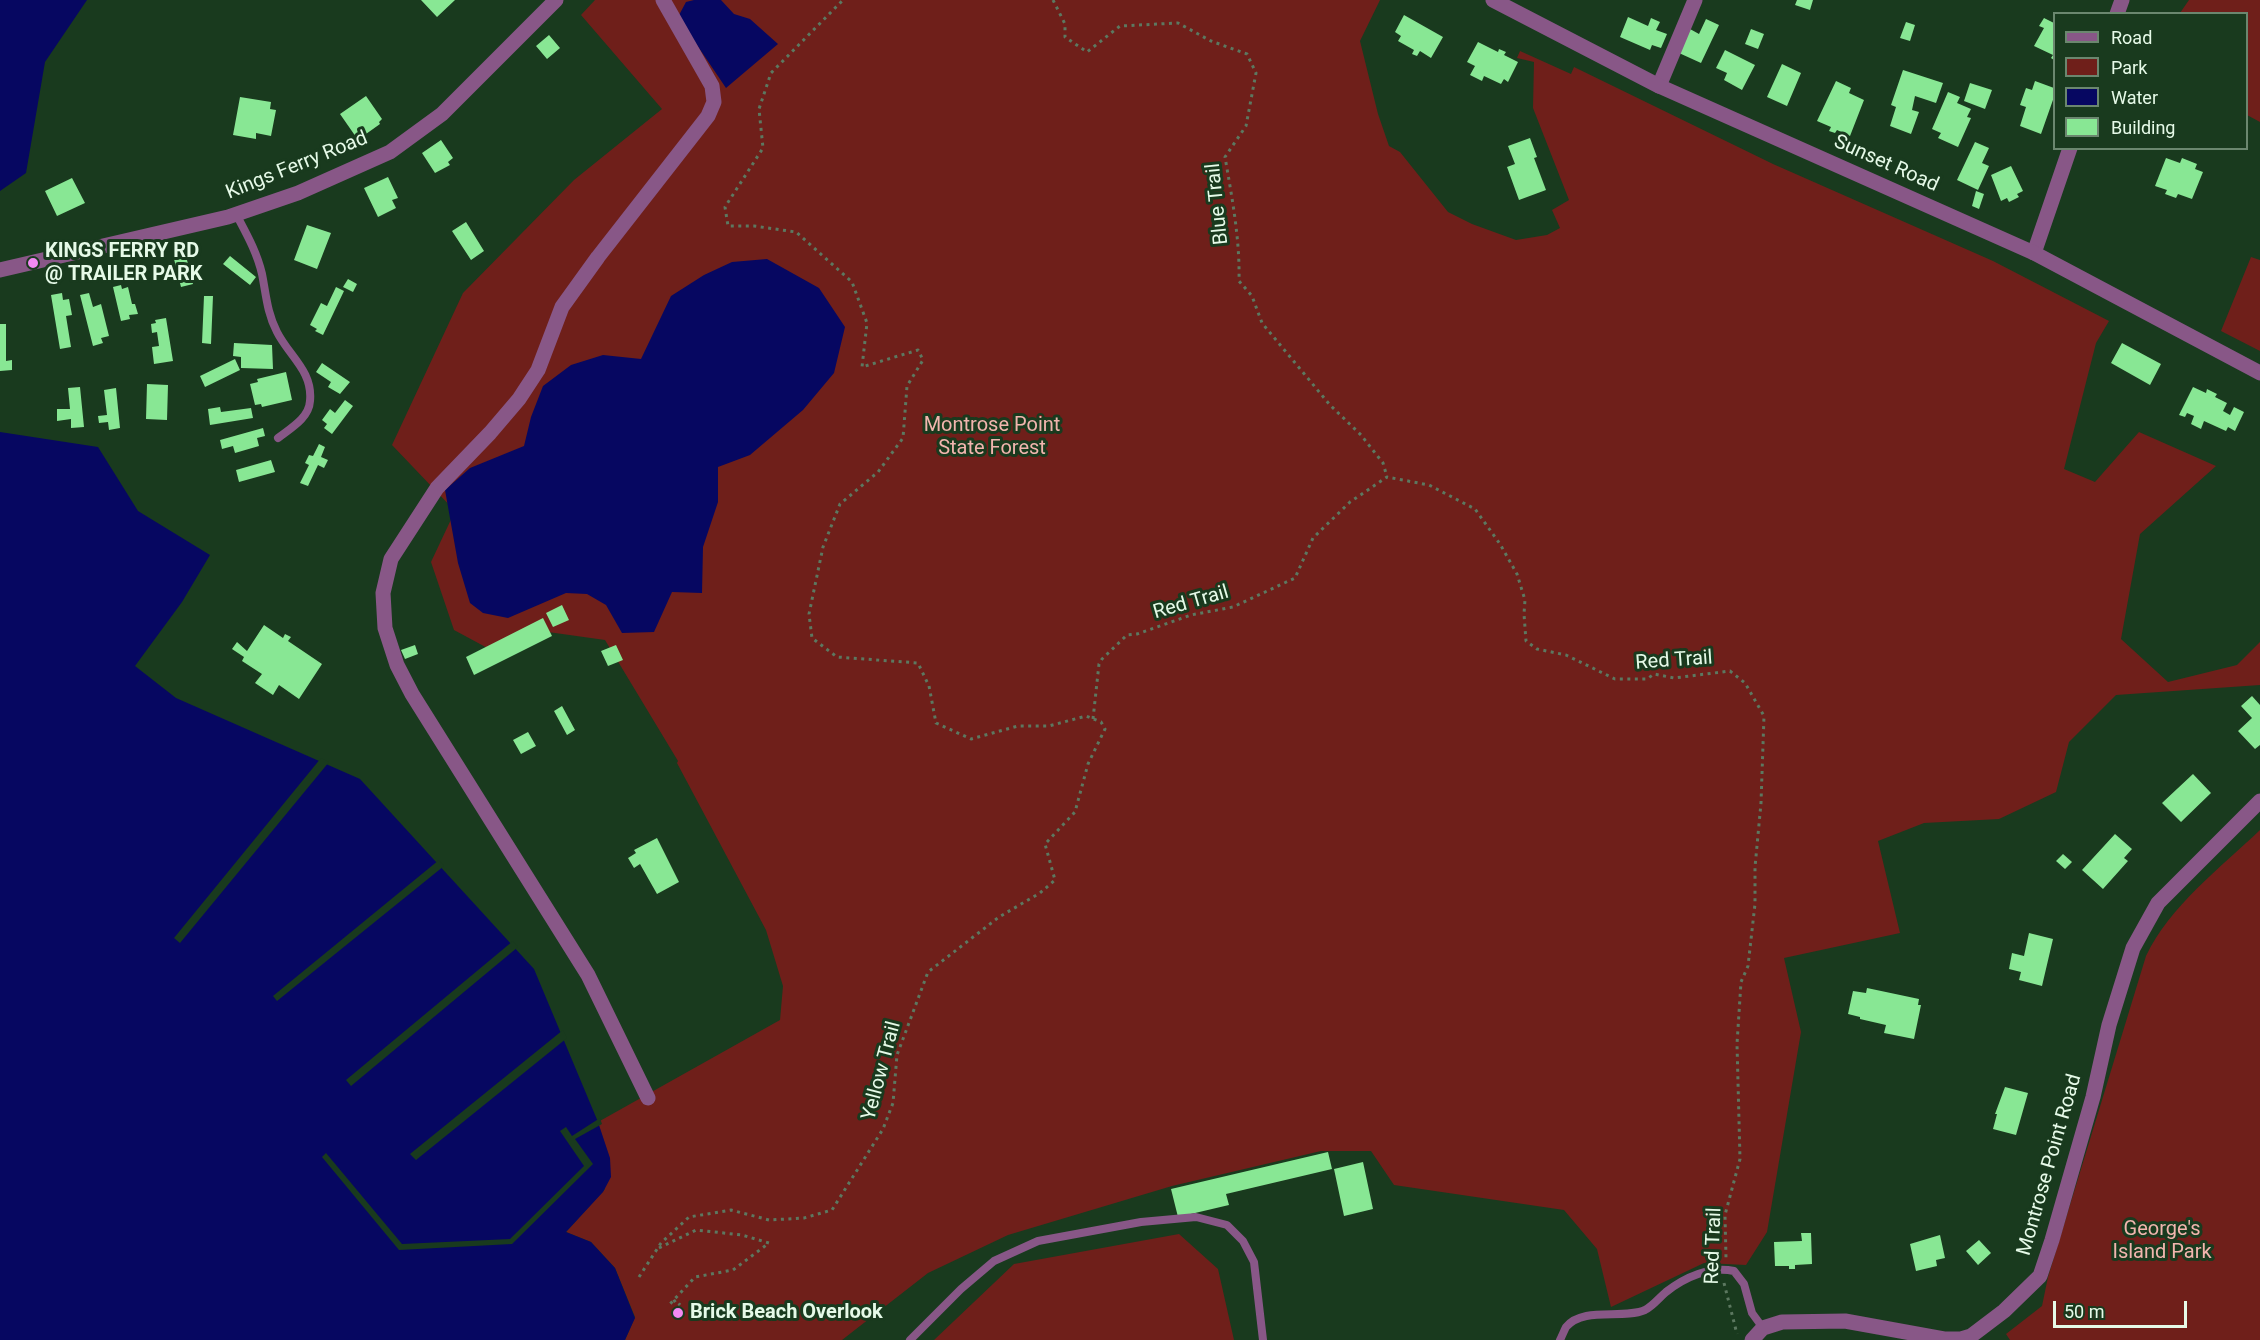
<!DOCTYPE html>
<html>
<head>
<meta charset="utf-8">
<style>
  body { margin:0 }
  #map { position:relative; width:2260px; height:1340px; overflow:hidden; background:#193a1e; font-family:Roboto,sans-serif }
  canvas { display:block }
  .legend { position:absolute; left:2053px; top:12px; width:195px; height:138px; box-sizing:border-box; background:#193a1e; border:2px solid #6b876f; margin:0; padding:8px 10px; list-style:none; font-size:18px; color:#e6fae8 }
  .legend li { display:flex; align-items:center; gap:12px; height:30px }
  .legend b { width:30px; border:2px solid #6b876f }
  .scale { position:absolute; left:2053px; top:1301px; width:134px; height:27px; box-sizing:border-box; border:3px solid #e6fae8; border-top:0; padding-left:8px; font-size:18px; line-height:21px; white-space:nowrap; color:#e6fae8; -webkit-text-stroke:4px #193a1e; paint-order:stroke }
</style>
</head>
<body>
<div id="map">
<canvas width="2260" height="1340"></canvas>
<ul class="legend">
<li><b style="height:8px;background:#885787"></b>Road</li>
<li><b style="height:16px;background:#6f1f1a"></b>Park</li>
<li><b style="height:16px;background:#060761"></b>Water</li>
<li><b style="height:16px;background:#88e794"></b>Building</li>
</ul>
<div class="scale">50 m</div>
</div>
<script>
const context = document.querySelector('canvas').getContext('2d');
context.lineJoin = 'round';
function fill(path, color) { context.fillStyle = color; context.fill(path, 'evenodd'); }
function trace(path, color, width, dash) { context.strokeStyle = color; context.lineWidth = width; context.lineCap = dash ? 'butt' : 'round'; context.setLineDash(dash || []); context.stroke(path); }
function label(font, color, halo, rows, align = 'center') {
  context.font = font + ' Roboto,sans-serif'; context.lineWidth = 6; context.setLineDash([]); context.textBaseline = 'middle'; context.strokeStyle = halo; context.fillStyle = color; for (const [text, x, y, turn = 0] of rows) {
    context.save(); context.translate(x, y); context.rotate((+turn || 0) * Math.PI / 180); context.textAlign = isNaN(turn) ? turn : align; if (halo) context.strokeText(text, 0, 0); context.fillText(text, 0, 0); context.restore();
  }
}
fill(new Path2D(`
  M595 0H1380L1360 41 1378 114 1389 146 1400 152 1448 212 1472 224 1516 240 1547 235 1560 228 1552 210 1569 200 1533 108 1534 62 1517 58 1520 51 1571 74 1574 67 1773 164 1993 261 2109 321 2096 343 2064 469 2095 482 2139 432 2216 466 2140 534 2121 639 2168 682 2237 665 2260 642V685L2116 695 2069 742 2056 792 1999 819 1924 823 1878 841 1900 933 1784 958 1801 1032 1767 1232 1746 1265 1704 1263 1611 1307 1597 1249 1564 1210 1394 1185 1371 1151H1321L1172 1186 1008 1235 928 1273 842 1340H625L635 1317 615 1268 591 1242 566 1232 605 1189 598 1122 780 1020 783 986 766 930 677 763 678 761 605 640 541 631 493 651 454 630 431 562 455 511 392 445 463 293 574 180 662 109 581 15Z
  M2189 0H2260V122L2247 115 2246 14 2180 13Z
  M2251 257 2260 260V351L2221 331Z
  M2260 830V1340H2010L2006 1334 2042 1306 2048 1277 2146 956C2170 906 2220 868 2260 830Z
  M1179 1234 1218 1269 1234 1340H934L1014 1264Z`), '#6f1f1a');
fill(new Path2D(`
  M0 0H87L45 62 26 173 0 191Z
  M694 0H721L734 14 750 19 778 44 726 88 678 17 686 2Z
  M767 259 819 288 845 327 834 373 803 410 750 455 718 467V502L703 547 702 593 672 592 654 632 622 633 606 605 587 594 566 593 508 618 483 613 470 603 458 563 445 490 470 468 524 446 531 417 543 386 571 365 603 355 641 359 671 296 704 275 732 262Z
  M0 432 98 447 138 511 210 555 182 602 135 666 176 698 360 779 534 969 598 1122 610 1158 611 1177 603 1192 566 1232 591 1242 615 1268 635 1318 625 1340H0Z`), '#060761');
fill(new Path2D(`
  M321 758 329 762 180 943 174 938Z
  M439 860 444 866 277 1001 273 996Z
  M513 941 518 947 351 1086 346 1080Z
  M563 1030 567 1038 416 1160 410 1154Z
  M600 1118 602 1124 575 1139 593 1164 512 1244 399 1250 322 1157 326 1153 402 1244 510 1239 584 1166 560 1131 566 1127 572 1136Z`), '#193a1e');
fill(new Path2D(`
  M421 0H455L437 17Z
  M1797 0H1813L1810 10 1795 5Z
  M1404 15 1443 37 1431 58 1420 51 1417 56 1412 54 1414 50 1398 41 1401 36 1395 32Z
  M1628 17 1648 26 1651 18 1660 22 1656 30 1667 34 1661 48 1652 45 1650 50 1620 37Z
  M2044 18 2054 23V60L2051 58 2053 55 2034 46 2044 28 2039 26Z
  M1706 19 1719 25 1701 63 1679 53 1690 29 1699 34Z
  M1906 22 1915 25 1910 41 1900 38Z
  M1751 29 1764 34 1758 49 1745 44Z
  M549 35 560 48 547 59 536 46Z
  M1478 42 1498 52 1499 49 1506 52 1504 55 1518 62 1508 82 1504 79 1501 84 1484 76 1482 81 1470 75 1475 66 1467 62Z
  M1725 50 1755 65 1742 90 1724 80 1727 73 1716 68Z
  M1782 64 1801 73 1787 106 1767 97Z
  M1903 70 1943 83 1936 103 1915 96 1912 110 1919 112 1911 134 1890 126 1896 107 1891 105Z
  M1836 81 1851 88 1849 93 1864 100 1850 136 1837 130 1835 133 1829 131 1831 127 1817 121Z
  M2035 81 2054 88V97L2041 134 2020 126 2026 107 2020 105 2026 88 2032 90Z
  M1970 83 1992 90 1985 109 1964 101Z
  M1948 92 1960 97 1957 103 1971 109 1967 117 1971 118 1958 147 1938 138 1941 133 1932 129Z
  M366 96 382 119 379 122 380 124 359 139 356 137 340 114Z
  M240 97 271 102 270 109 276 110 271 136 256 133V139L233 135Z
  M1530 138 1537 157 1534 158 1546 190 1519 200 1507 167 1515 164 1508 146Z
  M441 140 453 158 448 162 450 165 435 173 422 153Z
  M1975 142 1989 148 1982 163 1989 166 1978 190 1957 180Z
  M2166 158 2180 163 2182 158 2197 164 2195 169 2203 172 2192 199 2178 194 2176 198 2165 194 2167 190 2155 186Z
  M2011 166 2023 191 2017 194 2019 197 2009 202 2007 198 2001 201 1991 175Z
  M388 177 398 198 392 200 396 208 378 217 364 188Z
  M72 178 85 203 57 216 45 191Z
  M1976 191 1984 194 1979 209 1972 206Z
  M466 222 484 251 471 260 452 231Z
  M307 225 331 233 317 269 294 260Z
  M185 252 193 284 181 287 173 255Z
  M230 256 256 277 250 285 223 264Z
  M348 279 357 284 353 292 343 287Z
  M121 285 122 289 128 287 132 304H135L138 314 129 315 130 319 121 321 113 287Z
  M336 287 344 291 323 335 315 331 317 329 310 325 321 303 327 306Z
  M62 293 63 300 69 299 72 315 66 316 71 347 60 349 51 295Z
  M89 293 93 307 101 304 109 336 101 338 103 343 93 346 80 295Z
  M204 296H213L211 344 202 343Z
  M166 318 173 361 154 364 152 347 159 346 157 332 152 333 151 324 156 323 155 320Z
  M0 324H6V361L12 360V370L0 371Z
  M234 343 272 345 273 369 241 368V357L233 356Z
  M2122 343 2161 364 2150 385 2111 363Z
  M235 359 240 370 205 387 200 376Z
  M322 363 350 382 340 394 328 387 331 382 316 372Z
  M286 372 292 400 262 407 261 404 255 405 250 384 258 382 257 379Z
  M147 384 168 385 167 420 146 419Z
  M80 387 84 427 71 428V419L57 421V409H70L68 388Z
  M2193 387 2206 393 2207 389 2217 394 2215 397 2227 403 2223 411 2230 415 2234 407 2244 412 2235 431 2228 427 2226 431 2204 421 2201 429 2191 424 2194 416 2187 413 2185 417 2179 415Z
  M116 388 120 428 109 430 108 422 99 423 98 416 107 415 104 390Z
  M345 400 353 406 332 434 324 428 327 424 322 420 330 409 335 413Z
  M220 407 221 412 251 408 253 418 210 425 208 409Z
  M263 428 265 436 257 438 259 446 235 453 233 446 222 449 220 440Z
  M319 444 325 447 321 457 328 460 324 468 318 465 308 486 300 483 309 465 305 463 309 455 313 456Z
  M271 460 275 472 239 482 236 470Z
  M562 605 569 620 553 627 546 613Z
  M543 618 552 636 474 675 466 657Z
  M264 625 283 638 285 634 291 637 288 641 322 664 299 699 279 685 273 695 255 683 262 674 242 661 244 657 232 649 237 642 247 651Z
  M415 645 418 654 405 659 401 650Z
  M616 645 623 660 608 666 601 651Z
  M2252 696 2260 705V745L2255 749 2238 731 2252 718 2241 706Z
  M562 706 575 730 567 735 554 711Z
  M528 732 536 746 521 754 513 740Z
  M2193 774 2211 793 2181 822 2162 803Z
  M2115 834 2132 849 2124 858 2128 861 2103 889 2082 870Z
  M657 838 679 882 657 894 640 864 634 868 628 858 636 853 634 850Z
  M2063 854 2072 862 2065 869 2056 861Z
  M2029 933 2053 939 2042 986 2019 980 2021 972 2009 969 2012 953 2024 956Z
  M1867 988 1919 999 1918 1005H1921L1914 1039 1884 1033 1886 1025 1860 1019V1017L1848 1014 1853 991 1866 993Z
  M2005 1087 2028 1093 2016 1135 1993 1129 1997 1114H1995Z
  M1328 1152 1332 1169 1226 1194 1229 1205 1178 1217 1171 1189Z
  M1363 1162 1373 1209 1344 1216 1334 1169Z
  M1801 1233H1811L1812 1264 1795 1265V1269H1789V1266H1775L1774 1242 1802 1241Z
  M1940 1235 1945 1258 1936 1260 1937 1266 1916 1271 1910 1244Z
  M1979 1240 1991 1253 1978 1265 1966 1251Z`), '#88e794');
trace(new Path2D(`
  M1053 0 1065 24V37L1087 52 1120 26 1178 23 1211 41 1247 54 1256 73 1246 126 1225 157C1232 198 1240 239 1239 281L1252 296 1262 323 1330 405 1361 435 1383 463 1387 477
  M1093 719 1099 664 1102 659 1127 635 1137 634 1191 615 1233 607 1295 578 1313 538 1350 502 1387 477 1429 485 1475 509 1500 544 1517 574 1525 600 1524 614 1526 641 1537 649 1566 655 1615 679H1647L1654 674 1674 678 1730 671 1745 683 1764 716 1761 803 1755 867V904L1748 966 1741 982 1737 1044 1740 1159 1725 1215 1726 1258
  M659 1248 696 1230 742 1235 769 1243 733 1270 695 1277 670 1304 676 1300 680 1305
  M639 1277 661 1243 689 1217 731 1210 769 1220 804 1218 832 1210 883 1129 893 1103 897 1055 928 972 999 917 1040 893 1055 880 1045 844 1075 812 1088 764 1105 729 1101 722 1086 716 1049 726H1018L971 739 936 723 929 686 918 663 837 657 812 638 809 614 823 547 840 504 878 472 903 438 907 386 923 360 918 350 862 367 867 323 852 282 796 232 754 226H728L725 207 763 148 759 109 771 73 843 0
  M1724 1283 1737 1334`), '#5c7860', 3, [3, 4.5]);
trace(new Path2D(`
  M236 214C246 233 257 252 262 274 266 294 267 313 277 332 289 356 313 371 310 401 309 418 291 428 278 438
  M910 1340 961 1289 994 1261 1038 1241 1141 1222 1196 1217 1227 1225 1243 1241 1254 1262 1263 1340
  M1560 1340C1562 1336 1564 1331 1566 1327 1584 1306 1622 1320 1645 1310 1653 1306 1659 1298 1666 1292 1685 1277 1710 1266 1734 1271L1744 1284 1752 1313 1763 1328`), '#885787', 8);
trace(new Path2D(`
  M2117 14 2122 0
  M1659 86 1695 0
  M2034 253 2070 148
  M648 1098 588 975 412 694 397 665 385 628 383 593 391 559 437 488 490 433 519 399 538 370 562 307 598 257 708 116 714 102 712 86 663 0
  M1752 1340 1763 1328 1782 1322 1845 1321 1944 1339H1961L1971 1336 2004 1311 2040 1276 2052 1240 2093 1097 2109 1025 2133 948 2158 903 2260 801`), '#885787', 15);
trace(new Path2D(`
  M1493 0 1659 86 2034 253 2260 373
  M0 270 228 217 298 193 390 152 442 114 556 0`), '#885787', 15);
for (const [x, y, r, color] of [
  [33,263,6,"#f28af2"],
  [678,1313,6,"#f28af2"]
]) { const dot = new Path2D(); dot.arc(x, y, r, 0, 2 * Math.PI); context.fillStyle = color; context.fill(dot); trace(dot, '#193a1e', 2); }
label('20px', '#e6fae8', '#193a1e', [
  ["Sunset Road",1886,164,24],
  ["Kings Ferry Road",297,166,-22],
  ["Blue Trail",1218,204,-96],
  ["Red Trail",1191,603,-16],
  ["Red Trail",1674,661,-4],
  ["Yellow Trail",882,1071,-75],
  ["Montrose Point Road",2050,1165,-74],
  ["Red Trail",1714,1246,-88]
]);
label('bold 20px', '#e6fae8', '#193a1e', [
  ["KINGS FERRY RD",45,252],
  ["@ TRAILER PARK",45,275],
  ["Brick Beach Overlook",690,1313]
], 'left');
label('20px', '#f1b5ae', '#193a1e', [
  ["Montrose Point",992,426],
  ["State Forest",992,449],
  ["George's",2162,1230],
  ["Island Park",2162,1253]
]);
</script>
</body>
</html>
